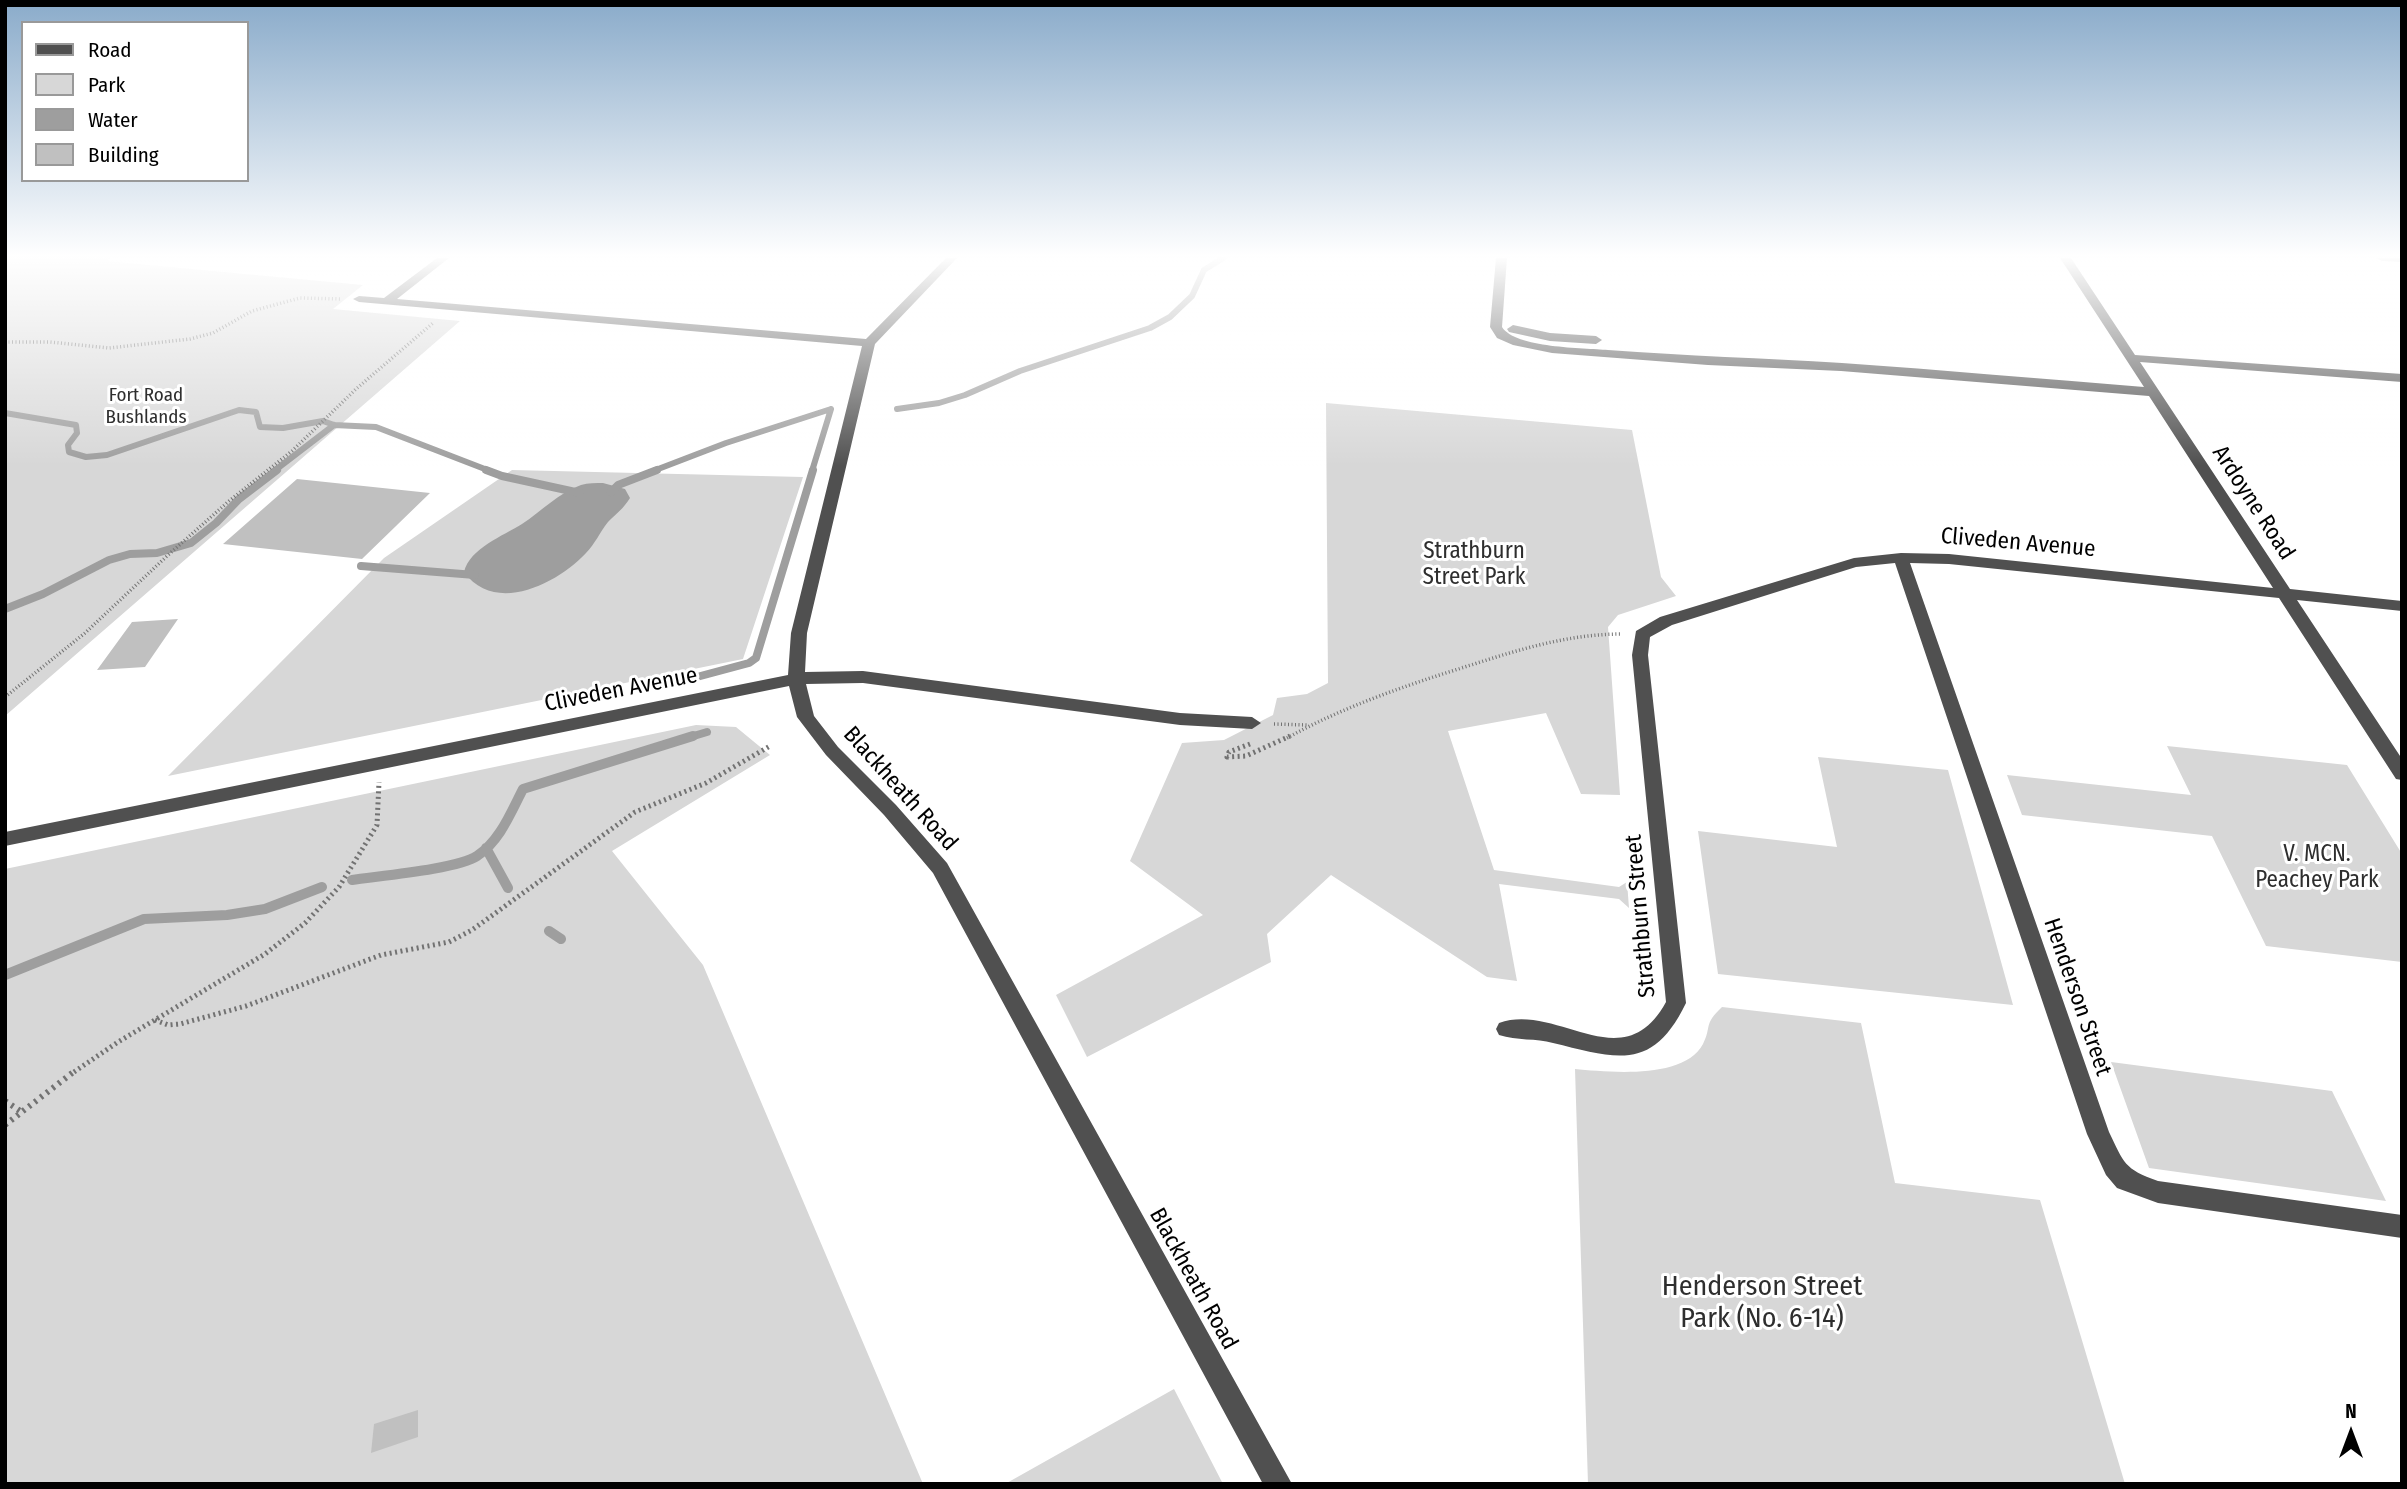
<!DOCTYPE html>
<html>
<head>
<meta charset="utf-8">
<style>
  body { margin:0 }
  #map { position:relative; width:2407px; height:1489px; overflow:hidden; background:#fff; font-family:"Fira Sans Condensed",sans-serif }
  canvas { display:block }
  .frame { position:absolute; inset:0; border:7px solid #000; pointer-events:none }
  .legend { position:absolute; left:21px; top:21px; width:228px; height:161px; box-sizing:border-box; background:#fff; border:2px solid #999; margin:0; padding:9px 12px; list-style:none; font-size:21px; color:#000 }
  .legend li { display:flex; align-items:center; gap:14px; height:35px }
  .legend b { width:35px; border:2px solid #999 }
  .north { position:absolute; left:2316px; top:1398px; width:70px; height:70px; -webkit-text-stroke:5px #fff; paint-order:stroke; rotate:0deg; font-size:19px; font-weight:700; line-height:28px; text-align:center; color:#000 }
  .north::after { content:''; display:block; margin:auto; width:24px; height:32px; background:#000; clip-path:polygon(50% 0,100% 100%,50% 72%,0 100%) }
</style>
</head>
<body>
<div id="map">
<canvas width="2407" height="1489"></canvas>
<div class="frame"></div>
<ul class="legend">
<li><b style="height:9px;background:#505050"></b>Road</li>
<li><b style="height:19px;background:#d7d7d7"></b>Park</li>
<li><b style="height:19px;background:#9e9e9e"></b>Water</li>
<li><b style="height:19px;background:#c0c0c0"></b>Building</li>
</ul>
<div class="north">N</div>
</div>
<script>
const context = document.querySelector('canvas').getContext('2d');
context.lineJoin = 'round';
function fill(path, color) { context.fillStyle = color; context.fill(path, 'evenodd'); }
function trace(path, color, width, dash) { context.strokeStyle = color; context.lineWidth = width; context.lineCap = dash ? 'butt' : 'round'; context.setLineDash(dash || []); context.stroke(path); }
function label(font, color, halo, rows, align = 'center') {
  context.font = font + ' "Fira Sans Condensed",sans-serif'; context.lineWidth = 6; context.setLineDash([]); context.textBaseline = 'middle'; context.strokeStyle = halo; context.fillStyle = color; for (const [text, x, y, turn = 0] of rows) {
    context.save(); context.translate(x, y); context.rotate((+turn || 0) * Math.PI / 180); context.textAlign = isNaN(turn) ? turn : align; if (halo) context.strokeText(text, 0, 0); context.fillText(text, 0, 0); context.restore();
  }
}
fill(new Path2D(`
  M5 258H111L106 261 363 285 333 309 460 321 5 716Z
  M1326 403 1632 430 1661 577 1676 596 1618 615 1608 627 1620 795 1581 794 1546 713 1448 731 1494 870 1619 887 1627 882 1629 908 1619 899 1499 884 1517 981 1487 977 1331 875 1267 934 1271 962 1087 1057 1056 995 1203 915 1130 861 1182 743 1224 740 1273 715 1277 698 1307 694 1328 683Z
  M512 470 803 477 743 659 168 776 384 558Z
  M696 725 736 727 770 755 612 851 703 965 923 1484H5V869Z
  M2167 746 2347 765 2402 854V962L2266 946 2212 836 2022 815 2007 775 2191 795Z
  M1818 757 1948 770 2013 1005 1718 974 1698 831 1837 847Z
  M1722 1007 1861 1023 1895 1183 2040 1200 2125 1484H1588L1575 1069C1608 1072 1684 1080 1703 1044 1712 1026 1703 1025 1722 1007Z
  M2111 1062 2332 1091 2386 1201 2149 1168Z
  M1174 1389 1223 1484H1005Z`), '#d7d7d7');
fill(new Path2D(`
  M603 483 625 489 630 498C624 508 616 514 608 522 600 532 595 544 586 553 557 584 495 615 464 572 470 548 503 536 522 524 542 511 558 493 581 485 588 483 596 483 603 483Z`), '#9e9e9e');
trace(new Path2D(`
  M897 409 939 403 965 395 1020 371 1150 328 1170 317 1192 296 1204 270 1223 258
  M5 413 76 425 77 433 68 445 69 452 86 457 107 455 239 410 256 412 260 427 283 428 323 421 334 425 376 427 490 471
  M274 471 334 425
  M653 471 726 443 831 409
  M812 471 831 409`), '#9e9e9e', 6);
trace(new Path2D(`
  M486 470 502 476 580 493
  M611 492 618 485 657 470
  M361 566 475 575
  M5 609 43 594 109 560 130 554 157 553 191 543 216 523 239 499 277 470
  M693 678 749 663 756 658 813 470
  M687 738 707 732`), '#9e9e9e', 8);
trace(new Path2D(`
  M486 848 508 888
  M352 880C378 876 458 869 477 856 500 841 511 812 523 789L693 736
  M549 931 561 939
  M5 975 144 919 227 915 265 909 322 887`), '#9e9e9e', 10);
fill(new Path2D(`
  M297 479 430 493 362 559 223 544Z
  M178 619 145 667 97 670 132 622Z
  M418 1410V1437L371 1453 374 1424Z`), '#c0c0c0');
trace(new Path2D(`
  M5 342H50L109 348 190 339 213 333 252 311 300 298 342 299
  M5 697 85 633 167 556 229 501 292 451 356 389 433 323
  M1274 724 1307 725
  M1287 738C1345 706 1407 685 1471 665 1521 649 1569 634 1622 634`), '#727272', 3.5, [1, 2.5]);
trace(new Path2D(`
  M1250 744 1229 752 1227 757 1246 756 1290 736
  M155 1020 168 1025 180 1024 246 1006 381 955 449 942 472 930 635 812 706 783 770 746
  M74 1072 118 1042 265 954 305 923 339 887 377 825 379 782`), '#727272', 5, [2, 3.5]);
trace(new Path2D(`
  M5 1101 22 1112
  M5 1125 76 1070`), '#727272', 6, [2.5, 5]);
fill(new Path2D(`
  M437 258H449L397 299 866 339 946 258H957L875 344 807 633 805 672 863 671 1180 713 1252 717 1261 723 1252 729 1180 725 863 683 806 684 814 716 838 747 896 805 947 863 1292 1484H1263L933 873 884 815 826 755 797 717 789 686 5 846V832L788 675 791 633 862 346 359 302 353 299 359 296 384 298Z
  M1496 258H1507L1502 327C1515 348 1584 348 1608 350 1686 356 1764 358 1842 363 1943 370 2043 379 2144 387L2060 258H2071L2135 355 2402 374V382L2140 362 2290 589 2402 601V611L2297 600 2402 759V780L2396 779 2279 598 1949 564 1910 563 2109 1132C2124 1163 2124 1169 2158 1181L2402 1215V1238L2158 1203 2117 1188 2106 1175 2087 1134 1895 563 1856 567 1672 625 1650 637 1648 655 1686 1003C1652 1073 1616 1058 1553 1043 1536 1038 1517 1041 1499 1035L1496 1029 1499 1023C1558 1002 1623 1081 1666 1002L1632 655 1636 631 1660 617 1854 558 1901 553 1949 554 2273 588 2149 396 1841 371 1708 365 1552 353 1513 345 1497 338 1490 327Z
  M2376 258H2402V262L2382 261Z
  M1513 325 1550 333 1596 336 1602 340 1596 344 1550 341 1509 332 1507 329Z`), '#505050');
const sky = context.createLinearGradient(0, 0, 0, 466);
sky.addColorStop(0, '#8aabca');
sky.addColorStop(0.55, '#fff');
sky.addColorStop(1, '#ffffff00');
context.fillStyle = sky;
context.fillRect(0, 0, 2407, 466);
label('19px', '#2e2e2e', '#fff', [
  ["Fort Road",146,396],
  ["Bushlands",146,418]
]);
label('23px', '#000', '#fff', [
  ["Ardoyne Road",2253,503,57],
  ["Cliveden Avenue",2018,543,5],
  ["Cliveden Avenue",621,690,-11],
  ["Blackheath Road",900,789,48],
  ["Strathburn Street",1641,916,-95],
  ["Henderson Street",2077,997,71],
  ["Blackheath Road",1193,1279,61]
]);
label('23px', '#2e2e2e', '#fff', [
  ["Strathburn",1474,552],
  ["Street Park",1474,578],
  ["V. MCN.",2317,855],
  ["Peachey Park",2317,881]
]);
label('28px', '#2e2e2e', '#fff', [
  ["Henderson Street",1762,1287],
  ["Park (No. 6-14)",1762,1319]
]);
</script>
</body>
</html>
